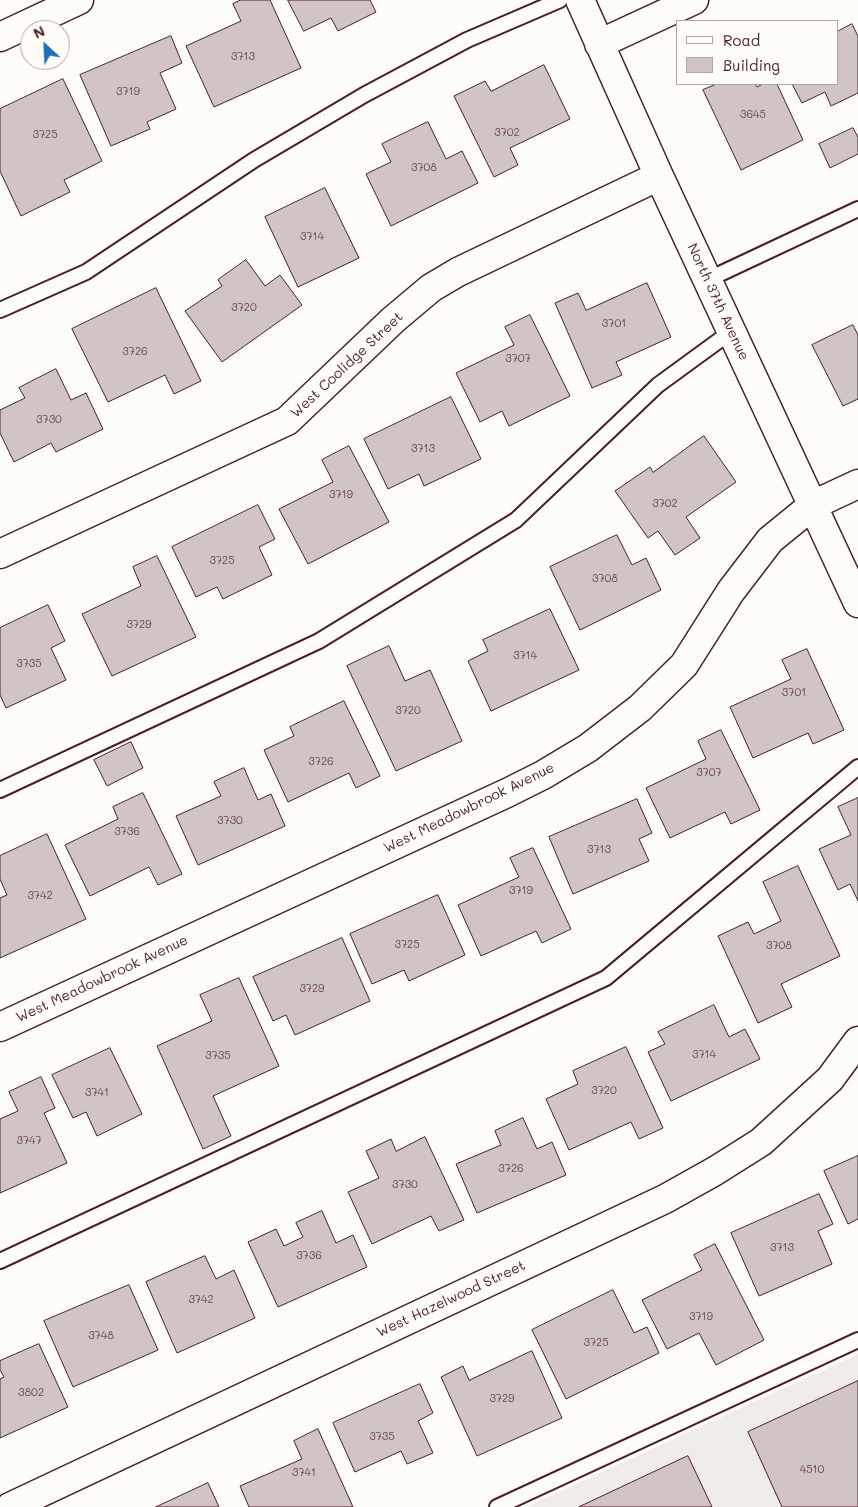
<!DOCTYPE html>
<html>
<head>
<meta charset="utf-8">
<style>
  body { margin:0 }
  #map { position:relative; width:858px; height:1507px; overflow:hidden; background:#fdfcf7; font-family:Mali,sans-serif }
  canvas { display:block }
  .legend { position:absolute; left:676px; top:20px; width:162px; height:65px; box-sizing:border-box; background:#fdfcf7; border:1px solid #b5a4a5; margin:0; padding:6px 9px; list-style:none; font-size:15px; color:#4a1f2b }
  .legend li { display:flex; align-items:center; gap:10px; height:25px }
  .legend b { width:25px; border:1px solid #b5a4a5 }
  .north { position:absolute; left:20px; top:20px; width:50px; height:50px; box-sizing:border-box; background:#fdfcf7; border:1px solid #b5a4a5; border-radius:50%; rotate:335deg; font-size:14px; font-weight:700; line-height:20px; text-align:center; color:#4a1f2b }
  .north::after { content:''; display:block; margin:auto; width:18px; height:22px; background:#1f6fb2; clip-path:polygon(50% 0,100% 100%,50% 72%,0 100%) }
</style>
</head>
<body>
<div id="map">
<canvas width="858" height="1507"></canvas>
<ul class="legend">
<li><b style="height:6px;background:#fdfcf7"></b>Road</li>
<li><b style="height:14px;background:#d0c5c4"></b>Building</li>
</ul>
<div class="north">N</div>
</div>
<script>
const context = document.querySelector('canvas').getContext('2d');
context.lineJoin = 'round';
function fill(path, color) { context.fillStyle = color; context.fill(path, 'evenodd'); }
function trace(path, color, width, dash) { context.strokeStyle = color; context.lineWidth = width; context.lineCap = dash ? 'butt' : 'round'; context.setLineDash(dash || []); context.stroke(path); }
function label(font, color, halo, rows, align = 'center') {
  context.font = font + ' Mali,sans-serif'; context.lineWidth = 4; context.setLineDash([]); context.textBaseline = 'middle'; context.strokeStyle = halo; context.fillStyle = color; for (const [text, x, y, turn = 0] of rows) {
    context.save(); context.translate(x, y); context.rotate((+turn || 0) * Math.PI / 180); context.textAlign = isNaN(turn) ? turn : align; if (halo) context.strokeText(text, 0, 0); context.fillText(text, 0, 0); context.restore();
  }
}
fill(new Path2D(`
  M858 1354V1507H526Z`), '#f0ece8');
const building = new Path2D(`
  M241 0H270L301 68 214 107 186 46 241 21 233 4Z
  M288 0H370L376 12 338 31 331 18 304 31Z
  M852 24 858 36V93L831 106 825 92 802 103 792 84H837V32Z
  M171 36 182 63 160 73 176 109 147 122 150 129 111 146 80 75Z
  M544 65 570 119 510 148 518 165 494 177 454 96 485 81 491 91Z
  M63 79 102 161 64 180 70 192 21 216 0 171V109Z
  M717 84H755L757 87 763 84H777L803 140 741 170 703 90Z
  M428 122 446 159 462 151 478 183 391 226 366 174 391 162 382 144Z
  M853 128 858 137V154L830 168 819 144Z
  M325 188 359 258 298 287 265 217Z
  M246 260 265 286 280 275 302 305 222 362 185 311 222 286 218 280Z
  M647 283 671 337 616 362 622 375 592 388 555 303 578 293 586 310Z
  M156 288 201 381 174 394 165 375 108 402 72 329Z
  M530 315 570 396 509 426 502 411 480 422 456 373 514 345 505 327Z
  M853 325 858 335V399L843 406 812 345Z
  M56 369 71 400 86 393 103 429 56 452 51 443 14 462 0 433V410L25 398 19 388Z
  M451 397 481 459 424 486 419 474 388 489 364 439Z
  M704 436 736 482 686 517 700 538 675 555 658 531 648 538 615 491 650 467 653 472Z
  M349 446 389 522 308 564 279 509 333 482 322 460Z
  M258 505 275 539 259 547 272 575 223 599 217 587 196 597 172 547Z
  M617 535 632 565 646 558 661 590 580 630 550 567Z
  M157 556 196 637 112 676 82 614 141 586 133 567Z
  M48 605 65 641 51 648 66 680 6 708 0 695V628Z
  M550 609 579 670 491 711 468 661 488 651 483 640Z
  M389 646 405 681 430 670 462 741 396 771 347 666Z
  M807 649 844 730 813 744 808 733 753 758 730 707 791 679 782 660Z
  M344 701 380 776 356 788 349 773 288 802 264 750 294 736 290 727Z
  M721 730 760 810 731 824 725 812 670 838 646 788 706 759 698 741Z
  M131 742 143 768 107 786 94 760Z
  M244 768 258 800 271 794 285 826 198 865 176 816 221 796 214 782Z
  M143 793 182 874 158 885 149 867 90 896 65 845 118 819 113 807Z
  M858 798V901L850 884 838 890 819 849 851 835 838 807Z
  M637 799 652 833 639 839 649 861 573 894 549 837Z
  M47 834 86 919 0 958V898L7 895 0 879V856Z
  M533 848 571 929 542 943 536 931 481 956 458 905 519 877 510 858Z
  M798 866 840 956 781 984 792 1007 758 1023 718 936 748 922 754 934 781 921 763 882Z
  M438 895 465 955 409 981 404 970 372 984 350 934Z
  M342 938 370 1001 295 1035 286 1015 273 1021 253 977Z
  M239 978 279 1066 213 1096 231 1136 203 1149 157 1046 212 1021 200 995Z
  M714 1005 729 1037 745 1029 760 1059 671 1101 648 1052 665 1044 658 1032Z
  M626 1047 663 1128 639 1139 631 1122 569 1150 546 1099 578 1084 573 1071Z
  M110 1048 142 1114 97 1136 86 1112 73 1118 52 1075Z
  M41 1077 55 1108 44 1113 67 1163 0 1193V1119L18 1111 9 1092Z
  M523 1118 537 1149 552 1142 566 1175 477 1213 456 1164 501 1145 495 1131Z
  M425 1137 464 1220 439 1231 431 1216 372 1244 348 1192 379 1178 366 1151 391 1139 396 1151Z
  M858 1156V1219L848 1224 824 1171Z
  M819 1194 833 1224 818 1231 832 1264 759 1296 731 1233Z
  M322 1211 336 1243 353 1235 367 1267 278 1307 248 1242 276 1229 284 1246 303 1237 296 1223Z
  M715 1244 764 1340 716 1365 699 1333 667 1349 642 1300 702 1270 694 1255Z
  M205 1256 216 1279 234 1270 255 1318 177 1353 146 1282Z
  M129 1285 158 1350 73 1387 44 1321Z
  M613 1290 634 1333 647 1327 659 1353 566 1399 532 1330Z
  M39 1344 68 1407 0 1438V1379L4 1377 0 1370V1361Z
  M532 1351 562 1418 477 1456 441 1377 463 1366 469 1380Z
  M858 1381V1507H782L748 1432Z
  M420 1384 433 1413 418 1421 433 1453 407 1464 401 1451 355 1472 333 1423Z
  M318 1429 353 1507H249L240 1486 302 1459 294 1441Z
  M688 1456 712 1507H579Z
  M208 1483 219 1507H156Z`);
fill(building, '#d0c5c4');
trace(building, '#4a1f2b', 1);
const service = new Path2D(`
  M709 279 858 209
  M0 310 86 272 254 160 364 95 467 40 560 0
  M0 790 319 641 516 520 658 385 732 331
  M0 1261 606 978 858 767
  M497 1507 858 1340`);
const minor = new Path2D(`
  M580 0 659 176 858 603
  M0 37 79 0
  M599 44 694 0
  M0 554 287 421 393 320 431 288 458 272 659 176
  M0 1027 507 793 543 775 588 748 640 708 684 665 731 591 770 540 813 505 858 484
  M10 1507 665 1199 715 1171 761 1142 830 1079 858 1041`);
trace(service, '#4a1f2b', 18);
trace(minor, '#4a1f2b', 31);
trace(service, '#fdfcf7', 14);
trace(minor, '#fdfcf7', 28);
label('11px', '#6c4851', null, [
  ["3713",243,57],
  ["3719",128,92],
  ["3645",753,115],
  ["3702",507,133],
  ["3725",45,135],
  ["3708",424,168],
  ["3714",312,237],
  ["3720",244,308],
  ["3701",614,324],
  ["3726",135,352],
  ["3707",518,359],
  ["3730",49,420],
  ["3713",423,449],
  ["3719",341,495],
  ["3702",665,504],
  ["3725",222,561],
  ["3708",605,579],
  ["3729",139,625],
  ["3714",525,656],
  ["3735",29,664],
  ["3701",794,693],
  ["3720",408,711],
  ["3726",321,762],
  ["3707",709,773],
  ["3730",230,821],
  ["3736",127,832],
  ["3713",599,850],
  ["3719",521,891],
  ["3742",40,896],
  ["3725",407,945],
  ["3708",779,946],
  ["3729",312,989],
  ["3714",704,1055],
  ["3735",218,1056],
  ["3720",604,1091],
  ["3741",97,1093],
  ["3747",29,1141],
  ["3726",511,1169],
  ["3730",405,1185],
  ["3713",782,1248],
  ["3736",309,1256],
  ["3742",201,1300],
  ["3719",701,1317],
  ["3748",101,1336],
  ["3725",596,1343],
  ["3802",31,1393],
  ["3729",502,1399],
  ["3735",382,1437],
  ["4510",812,1470],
  ["3741",304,1473]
]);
label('14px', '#4a1f2b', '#fdfcf7', [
  ["North 37th Avenue",718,302,65],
  ["West Coolidge Street",347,365,-43],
  ["West Meadowbrook Avenue",469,808,-26],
  ["West Meadowbrook Avenue",102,979,-25],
  ["West Hazelwood Street",451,1299,-25]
]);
</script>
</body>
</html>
